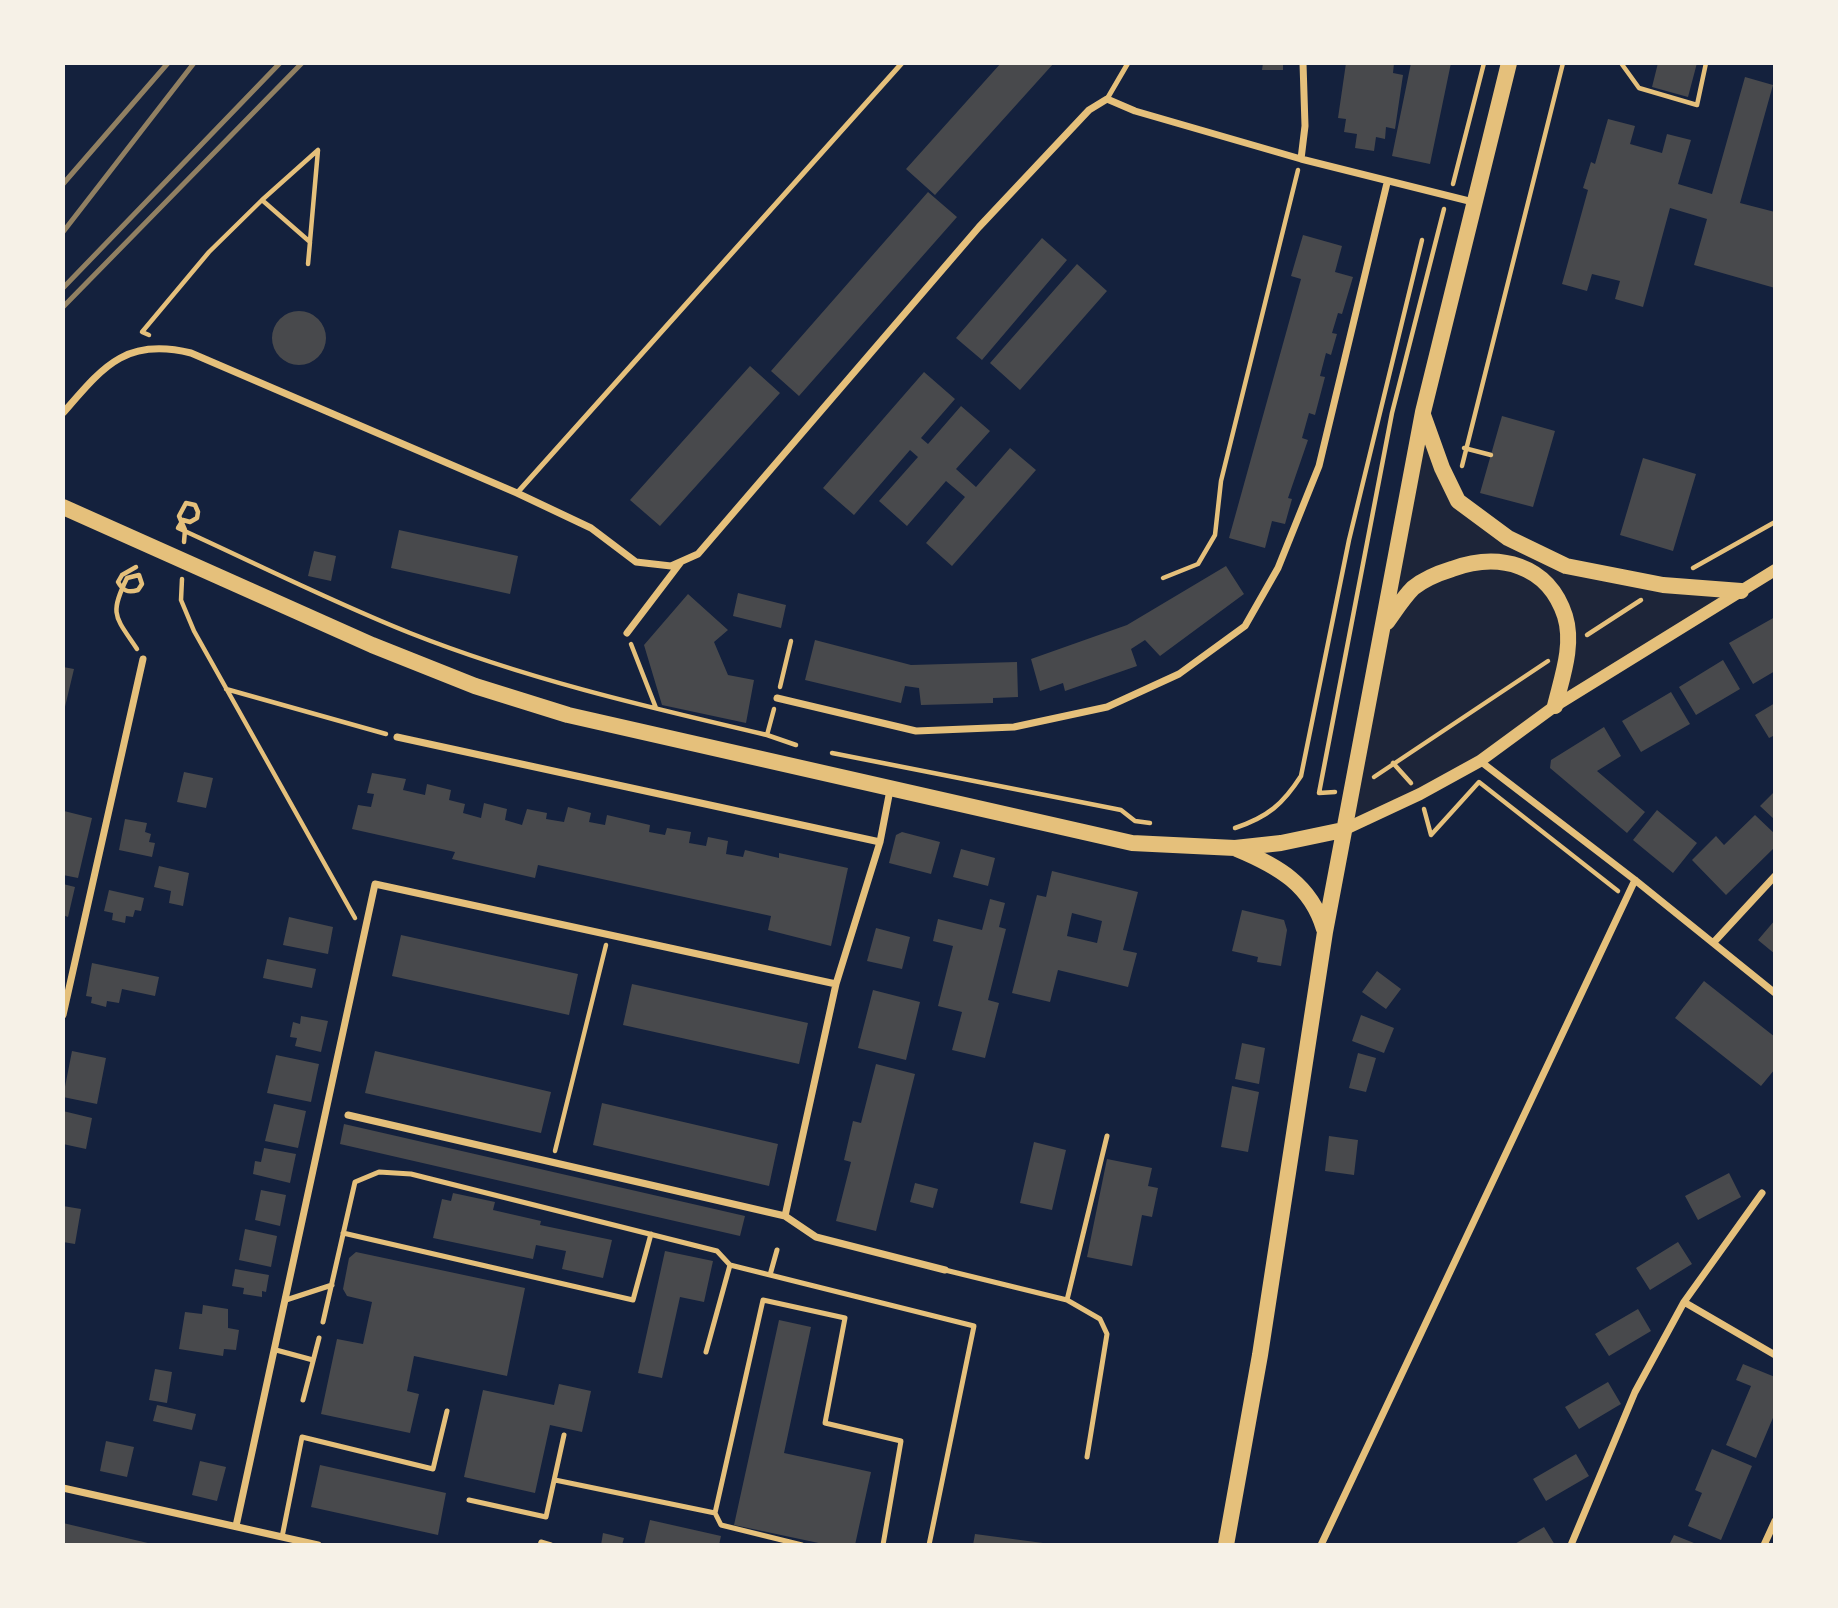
<!DOCTYPE html>
<html>
<head>
<meta charset="utf-8">
<style>
  body { margin:0 }
  #map { position:relative; width:1838px; height:1608px; overflow:hidden; background:#14213d; font-family:Overpass,sans-serif }
  canvas { display:block }
  .frame { position:absolute; inset:0; border:65px solid #f6f1e7; pointer-events:none }
</style>
</head>
<body>
<div id="map">
<canvas width="1838" height="1608"></canvas>
<div class="frame"></div>
</div>
<script>
const context = document.querySelector('canvas').getContext('2d');
context.lineJoin = 'round';
function fill(path, color) { context.fillStyle = color; context.fill(path, 'evenodd'); }
function trace(path, color, width, dash) { context.strokeStyle = color; context.lineWidth = width; context.lineCap = dash ? 'butt' : 'round'; context.setLineDash(dash || []); context.stroke(path); }
fill(new Path2D(`
  M1423 412 1458 501 1566 566 1741 591 1480 761 1343 830Z`), '#1d2539');
fill(new Path2D(`
  M1001 63H1054L935 195 906 169Z
  M1263 63H1283V70H1262Z
  M1346 63H1394L1393 73 1403 75 1395 129 1386 127 1385 139 1376 137 1374 151 1355 148 1357 134 1344 132 1346 119 1338 118Z
  M1411 63H1451L1430 164 1392 156Z
  M1658 63H1697L1688 97 1652 87Z
  M1745 77 1773 85 1740 203 1775 212V288L1694 265 1707 219 1670 208 1643 307 1615 299 1620 281 1592 274 1587 291 1562 284 1588 190 1583 188 1591 162 1595 164 1608 119 1635 126 1630 144 1662 153 1667 134 1691 140 1678 184 1712 194Z
  M928 192 957 217 799 396 771 371Z
  M1303 235 1342 246 1335 272 1353 277 1342 314 1338 313 1332 333 1337 334 1331 355 1326 353 1320 376 1325 377 1315 415 1309 413 1302 438 1308 440 1288 498 1292 499 1285 524 1272 521 1265 548 1229 538 1301 279 1291 276Z
  M1042 238 1067 260 982 360 956 338Z
  M1077 264 1107 291 1020 390 990 363Z
  M272 338a27 27 0 1 1 54 0a27 27 0 1 1-54 0Z
  M750 366 780 393 660 526 630 500Z
  M924 372 955 399 921 438 928 444 961 406 990 431 956 469 976 487 1010 448 1036 470 952 566 926 543 965 497 946 481 907 526 879 501 918 457 910 450 854 515 823 488Z
  M1502 416 1555 431 1533 507 1480 493Z
  M1643 458 1696 474 1673 551 1620 535Z
  M399 530 518 556 510 594 391 568Z
  M314 551 336 556 331 581 308 576Z
  M1226 566 1244 594 1160 656 1145 640 1131 649 1137 666 1065 691 1063 683 1040 691 1031 659 1127 625Z
  M738 593 786 605 781 628 733 616Z
  M688 594 728 630 714 642 728 675 754 680 746 723 662 705 644 645Z
  M1775 617V671L1753 684 1729 643Z
  M815 640 911 665 1017 662 1018 697 993 698V703L921 705 919 688 905 686 901 703 805 680Z
  M1723 660 1740 689 1696 715 1679 687Z
  M63 667 74 669 64 711H63Z
  M1671 692 1690 724 1641 752 1622 721Z
  M1775 703V735L1769 738 1755 715Z
  M1604 727 1621 756 1597 771 1645 812 1627 833 1550 768 1551 760Z
  M184 772 213 778 206 808 177 802Z
  M372 773 406 779 403 790 425 795 427 784 451 790 449 800 465 804 463 813 481 818 484 803 507 809 505 820 522 825 527 809 547 813 546 819 564 822 568 807 591 813 589 822 605 825 607 815 650 825 649 832 665 835 667 828 691 832 689 843 706 846 708 837 728 841 726 854 743 857 745 850 779 858V853L848 868 831 946 768 930 771 916 538 865 535 878 452 859 455 852 352 829 358 805 371 807 374 794 367 793Z
  M1775 791V820L1760 806Z
  M1657 810 1697 843 1673 873 1633 840Z
  M64 811 92 818 78 878 63 875Z
  M1755 815 1775 834V847L1726 895 1692 860 1716 836 1724 845Z
  M125 819 147 823 145 832 151 834 149 842 155 843 152 857 119 850Z
  M902 832 940 842 931 874 889 863 896 835Z
  M961 849 995 858 988 886 953 877Z
  M159 866 189 873 183 906 169 903 171 891 154 887Z
  M1052 871 1138 892 1123 950 1137 953 1128 987 1058 970 1050 1002 1012 993 1037 895 1046 897ZM1072 913 1102 921 1097 943 1067 936Z
  M63 884 75 887 68 917 63 915Z
  M109 890 144 898 141 911 135 910 133 917 126 916 125 923 112 920 113 913 104 911Z
  M990 899 1005 903 999 927 1006 929 988 1000 999 1003 985 1058 952 1050 962 1012 938 1006 953 946 933 941 938 919 982 930Z
  M1242 910 1284 920 1287 930 1281 966 1257 962 1258 957 1232 951Z
  M289 917 333 927 328 954 283 945Z
  M1775 920V954L1758 940Z
  M876 928 910 937 902 969 867 961Z
  M401 935 578 974 569 1015 392 976Z
  M267 959 316 969 312 988 263 978Z
  M92 963 159 977 155 996 122 989 119 1003 107 1001 106 1007 91 1003 92 997 86 996Z
  M1377 971 1401 989 1386 1009 1362 992Z
  M1704 981 1775 1037V1069L1761 1086 1675 1018Z
  M632 984 808 1023 799 1064 623 1025Z
  M873 990 920 1002 906 1060 858 1048Z
  M1361 1015 1394 1028 1384 1053 1352 1041Z
  M301 1016 328 1021 321 1052 295 1046 297 1038 290 1037 293 1022 300 1024Z
  M1242 1043 1265 1048 1259 1084 1235 1079Z
  M72 1051 106 1058 97 1104 63 1097Z
  M375 1051 551 1092 541 1133 365 1093Z
  M1358 1053 1376 1058 1366 1092 1349 1088Z
  M276 1055 319 1064 311 1102 267 1093Z
  M876 1064 915 1074 876 1231 836 1221 851 1162 844 1160 853 1121 861 1123Z
  M1232 1086 1259 1092 1248 1152 1221 1147Z
  M602 1103 778 1144 769 1186 593 1145Z
  M274 1104 306 1111 298 1148 265 1141Z
  M63 1111 92 1118 86 1149 63 1144Z
  M344 1124 745 1216 740 1236 340 1144Z
  M1329 1136 1358 1140 1354 1175 1325 1171Z
  M1034 1142 1066 1150 1052 1210 1020 1203Z
  M264 1148 296 1154 290 1183 253 1174 255 1161 261 1162Z
  M1107 1159 1152 1168 1148 1186 1158 1188 1152 1217 1142 1215 1132 1266 1087 1257Z
  M1729 1173 1741 1197 1698 1220 1685 1196Z
  M915 1183 938 1189 933 1208 910 1202Z
  M261 1190 286 1195 280 1226 255 1220Z
  M453 1193 495 1202 493 1210 541 1221 540 1225 612 1240 603 1278 562 1269 566 1251 536 1245 533 1259 433 1238 442 1199 451 1201Z
  M63 1206 81 1209 75 1244 63 1242Z
  M245 1229 277 1236 271 1267 239 1260Z
  M1678 1242 1692 1264 1650 1290 1636 1268Z
  M665 1251 713 1261 704 1302 680 1297 662 1378 638 1373Z
  M356 1252 525 1288 507 1376 414 1356 407 1391 419 1394 410 1433 321 1414 337 1339 363 1344 372 1302 347 1296 343 1289 349 1258Z
  M235 1269 269 1275 266 1292 262 1291V1297L243 1294 244 1288 232 1286Z
  M203 1305 228 1309V1328L239 1330 236 1350 224 1349 223 1356 179 1349 185 1312 202 1314Z
  M1638 1309 1651 1331 1609 1356 1595 1334Z
  M779 1320 811 1327 784 1453 871 1472 855 1545H828L734 1525Z
  M1743 1364 1775 1377V1413L1756 1458 1726 1445 1751 1386 1736 1380Z
  M155 1369 172 1372 167 1403 149 1400Z
  M1608 1382 1621 1404 1579 1429 1565 1407Z
  M559 1384 591 1391 582 1432 550 1425 535 1493 464 1477 483 1390 554 1405Z
  M157 1405 196 1414 192 1430 153 1421Z
  M106 1441 134 1447 127 1477 100 1471Z
  M1712 1449 1752 1466 1721 1540 1688 1526 1702 1493 1695 1490Z
  M1576 1454 1589 1476 1546 1501 1533 1479Z
  M200 1461 226 1467 217 1501 192 1495Z
  M320 1465 446 1493 438 1535 311 1507Z
  M650 1520 721 1536 719 1545H644Z
  M63 1523 152 1544 151 1545H63Z
  M1544 1527 1555 1545H1513L1523 1539Z
  M603 1533 624 1538 622 1545H601Z
  M975 1534 1043 1543V1545H973Z
  M1674 1535 1699 1545H1669Z`), '#48494c');
trace(new Path2D(`
  M1621 63 1639 88 1697 105 1706 63
  M1453 184 1484 63
  M262 200 318 150
  M310 241 318 150
  M149 335 142 332 209 252 262 200 310 242 308 264
  M1464 448 1491 455
  M1462 466 1563 63
  M184 542 185 530 179 516 186 503 195 505 198 512 197 518 190 522 183 520 178 528C255 563 332 602 410 633 526 679 647 707 767 735
  M136 567 122 575 118 582C123 591 128 593 138 590L142 584 139 575 127 578C109 615 115 616 137 649
  M1693 568 1775 522
  M1163 578 1198 564 1215 535 1221 481 1298 170
  M182 579 181 600 194 631 355 918
  M1587 635 1641 600
  M631 644 656 708
  M780 687 791 641
  M226 689 386 734
  M774 709 767 735 796 745
  M832 753 1121 810 1135 821 1150 823
  M1393 763 1411 783
  M1374 777 1548 661
  M1335 792 1319 793 1392 413 1444 209
  M1424 809 1431 835 1479 782 1618 891
  M1235 828C1268 817 1283 804 1301 776L1349 540 1422 240
  M555 1151 606 945`), '#e5c07b', 4.5);
trace(new Path2D(`
  M1107 99 1128 63
  M517 493 902 63
  M343 1233 633 1300 651 1234
  M945 1270 1067 1300 1100 1319 1107 1334 1087 1457
  M770 1275 777 1250
  M286 1300 332 1285
  M1067 1300 1107 1136
  M323 1322 355 1182 379 1172 411 1174 717 1251 730 1265
  M276 1350 313 1360
  M706 1352 730 1265 974 1326 929 1545
  M303 1400 319 1338
  M555 1480 715 1513
  M469 1500 546 1517 564 1435
  M282 1537 302 1437 433 1469 447 1411
  M540 1545 541 1542 551 1545
  M802 1545 721 1525 715 1513 763 1300 845 1318 825 1423 901 1441 883 1545`), '#e5c07b', 5);
trace(new Path2D(`
  M1301 159 1305 126 1303 63
  M63 413C103 367 125 337 191 353L517 493 591 528 636 562 671 566 698 554 979 227 1089 110 1107 99 1135 111 1301 159 1473 202
  M627 633 681 562
  M777 698 916 731 1014 727 1107 707 1179 674 1245 626 1278 568 1319 466 1387 183
  M397 737 880 842
  M1480 761 1635 880 1775 993
  M1714 942 1775 876
  M63 1015 143 659
  M348 1115 785 1216 816 1237 945 1270
  M785 1216 836 984 880 842 890 790
  M1684 1302 1775 1355
  M63 1488 318 1545
  M236 1526 375 884 836 984
  M1321 1545 1635 880
  M1571 1545 1635 1392 1684 1302 1762 1193
  M1764 1545 1775 1521`), '#e5c07b', 7);
trace(new Path2D(`
  M1343 830 1420 794 1480 761 1555 706 1775 570`), '#e5c07b', 12);
trace(new Path2D(`
  M1423 415 1442 468 1458 501 1508 538 1566 566 1663 585 1741 591
  M63 507 372 645 475 686 568 715 1132 843 1235 848 1281 843 1343 830
  M1387 622C1395 611 1403 598 1413 588 1424 579 1439 573 1452 569 1499 552 1548 564 1565 616 1574 645 1562 677 1555 706
  M1237 849C1278 866 1311 885 1324 929
  M1226 1545 1260 1355 1325 932 1423 412 1509 63`), '#e5c07b', 16);
trace(new Path2D(`
  M63 184 168 63
  M63 232 194 63
  M63 288 280 63
  M63 307 302 63`), '#918062', 5);
</script>
</body>
</html>
